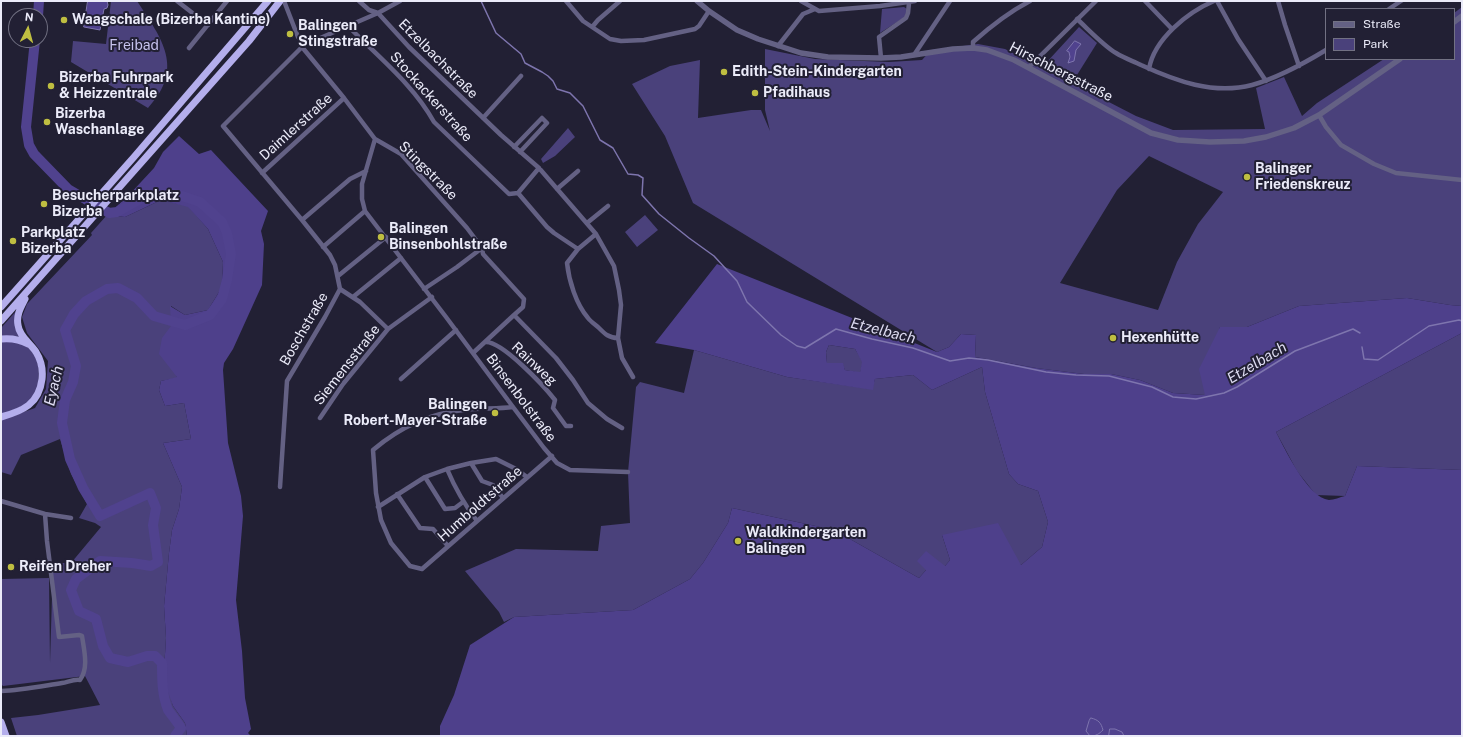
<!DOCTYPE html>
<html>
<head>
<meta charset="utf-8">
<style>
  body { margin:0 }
  #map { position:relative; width:1463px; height:737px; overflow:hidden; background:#222034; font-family:"Public Sans",sans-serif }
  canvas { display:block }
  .frame { position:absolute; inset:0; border:2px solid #ebebf9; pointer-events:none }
  .legend { position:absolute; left:1325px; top:8px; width:130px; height:52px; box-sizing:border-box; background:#222034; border:1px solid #727183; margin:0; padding:5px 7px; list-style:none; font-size:12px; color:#ebebf9 }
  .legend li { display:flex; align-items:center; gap:8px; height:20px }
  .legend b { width:20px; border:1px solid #727183 }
  .north { position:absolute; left:8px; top:8px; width:40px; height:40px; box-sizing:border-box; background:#222034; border:1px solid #727183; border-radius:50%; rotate:6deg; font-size:11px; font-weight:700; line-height:16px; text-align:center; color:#ebebf9 }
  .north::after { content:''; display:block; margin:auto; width:14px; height:18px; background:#bfbe41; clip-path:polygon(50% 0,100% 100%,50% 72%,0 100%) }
</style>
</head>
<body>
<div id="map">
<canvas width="1463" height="737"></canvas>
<div class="frame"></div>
<ul class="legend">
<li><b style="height:5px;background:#646184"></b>Straße</li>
<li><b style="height:11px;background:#4a417b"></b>Park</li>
</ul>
<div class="north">N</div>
</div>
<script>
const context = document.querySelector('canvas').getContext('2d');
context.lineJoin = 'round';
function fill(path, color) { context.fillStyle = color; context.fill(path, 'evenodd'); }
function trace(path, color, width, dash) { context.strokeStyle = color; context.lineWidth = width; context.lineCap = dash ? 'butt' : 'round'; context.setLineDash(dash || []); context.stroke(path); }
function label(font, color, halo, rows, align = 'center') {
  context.font = font + ' "Public Sans",sans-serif'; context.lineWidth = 4; context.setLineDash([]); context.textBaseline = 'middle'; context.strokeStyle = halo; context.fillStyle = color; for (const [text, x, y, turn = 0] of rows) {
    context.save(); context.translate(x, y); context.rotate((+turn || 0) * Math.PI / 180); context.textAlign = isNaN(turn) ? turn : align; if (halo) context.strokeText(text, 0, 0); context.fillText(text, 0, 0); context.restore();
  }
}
fill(new Path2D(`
  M111 1H137C162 39 185 68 148 108L71 62 73 41 106 44Z
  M904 7 907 9 905 17 880 33 882 9Z
  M1462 7V306L1450 305 1407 298 1299 306 1247 327H1220L1205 395 1173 393 1140 380 1111 374H1084L1036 368 975 357 976 335 961 334 949 347 937 352 693 203 665 136 632 84 670 66 700 60 698 118 751 110H761L770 131 765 110V49L815 59 889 62 922 60 931 50 978 44 1005 49 1064 79 1045 64 1079 27 1097 43 1072 83 1136 116 1173 130 1265 129 1256 88 1284 77 1302 116 1317 103 1384 59H1454V13ZM1149 156 1223 192 1198 224 1177 262 1158 310 1060 283 1117 190Z
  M568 128 575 137 555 156 543 163 541 159Z
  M161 200 188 206 208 229 223 262 222 287 208 310 185 315 171 306 177 378 161 381 159 390 165 406 184 403 191 439 163 443 182 487 179 509 172 530 169 553 164 606 166 638 164 670 173 706 185 723 187 736H17L11 718 38 715 100 705 85 676 3 686 1 684V579L49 578 50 663 53 563H71L101 527 95 523 79 518 87 504 71 474 60 439 21 455 11 475 1 472V420L35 408 46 389 48 361 27 333 22 317 27 304 92 235 91 233 107 215 125 217Z
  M645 215 658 230 637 247 625 232Z
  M17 310 20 337 1 336V328Z
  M1462 333V470L1357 466 1345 496 1316 495 1297 471 1276 432Z
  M1 342C7 342 14 341 19 343 37 348 41 368 38 383 38 386 38 390 37 392 30 405 13 410 1 415Z
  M829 345 855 349 863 362 860 373 845 370 842 363H827L826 352Z
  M694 350 787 377 872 389 875 379 913 375 932 390 982 367 985 392 1009 474 1018 484 1038 491 1048 522 1042 547 1021 565 942 535 950 560 945 566 926 570 919 578 834 530 732 508 728 523 703 563 690 579 633 610 514 617 504 622 499 612 465 571 516 549 598 551 601 526 630 523 628 472 636 387 640 382 684 393Z`), '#4a417b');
fill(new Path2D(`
  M179 136 199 154 211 150 268 211 261 231 264 244 262 285 233 349 224 363 223 370 228 443 241 496 243 516 236 600 242 651 245 698 251 729 248 733 251 736H187L185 723 173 706 167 689 164 670 166 638 164 606 169 553 172 530 179 509 182 487 163 443 191 439 184 403 165 406 159 390 161 381 177 377 159 354 162 338 171 326 170 306 185 315 208 310 222 287 223 262 208 229 188 207 161 200 125 217 107 215 128 196 154 168 163 152Z
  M717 264 937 352 949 347 961 334 976 335 975 357 1036 368 1084 374H1111L1140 380 1173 393 1205 395 1199 369 1220 327H1247L1299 306 1407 298 1450 305 1462 306V333L1276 432C1285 449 1308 498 1329 500 1334 500 1340 497 1345 496L1357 466 1462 470V736H440V726L454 695 470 645 514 617 633 610 690 579 703 563 728 523 732 508 834 530 919 578 926 570 917 561 926 551 945 566 950 560 942 535 998 523 1021 565 1042 547 1048 522 1038 491 1018 484 1009 474 985 392 982 367 932 390 913 375 875 379 873 390 787 377 694 350 655 343ZM829 345 855 349 862 362 860 372 845 370 843 363H827L826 352Z`), '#4e408b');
const water = new Path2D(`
  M88 1H107L108 5 107 8 104 9 100 30 84 27Z
  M1075 41 1081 44 1076 50 1074 61 1068 63 1070 57 1069 52 1067 51Z
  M1091 718C1099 720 1101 723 1103 730 1099 734 1096 736 1090 736L1086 731 1089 721Z
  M1110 729H1115L1122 732 1124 736H1109Z`);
fill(water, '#50428e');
trace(water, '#7e75ae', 1);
trace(new Path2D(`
  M481 1 496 33 521 54 525 63 542 72 548 76 553 81 557 89 570 93 583 106 600 140 613 148 628 174 638 175 643 178 642 195 659 214 689 238 714 256 737 281 747 302 781 335 797 346 805 348 836 329 872 339 913 348 950 361 969 358 988 360 1046 372 1076 375 1109 376 1152 387 1173 397 1196 399 1224 393 1237 387 1295 351 1353 329 1360 333
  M1362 347 1364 359 1378 360 1429 326 1459 320 1462 321`), '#7e75ae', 1.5);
trace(new Path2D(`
  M38 16 39 1
  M35 40 26 127 29 145 34 154 68 189 109 213 117 212 144 197 173 193 200 202 222 222 227 233 231 254 227 280 222 299 210 315 185 325 154 316 137 298 118 288 107 289 86 301 74 314 65 330 76 366 73 382 65 400 62 423 70 459 83 488 100 516 150 493 156 508 153 525 158 562 151 566 132 563 100 561 76 579 71 590 79 611 96 619 103 646 110 658 128 662 147 656H155L162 663C162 679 162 695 168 710 170 713 178 723 181 728L175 736`), '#50428e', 10);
trace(new Path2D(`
  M177 1 208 25
  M284 1 298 37 304 42
  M359 1 369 10 378 13 409 47 501 135 539 168 596 234 614 266 619 290 621 305 618 338C609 338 605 334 599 328 596 325 591 322 588 318 576 304 569 281 567 263L578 249 554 233 547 227 518 193 539 168
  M566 1 583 21 610 39 621 41 644 40 695 29 699 26 709 11
  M801 1 819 11 880 6 915 1
  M1145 1 1172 29
  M1217 1 1238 39 1266 81
  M1278 1 1285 25 1299 66
  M1389 9 1401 1
  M1077 19C1088 29 1104 46 1116 53 1124 58 1133 61 1141 65 1176 81 1213 95 1252 85 1278 78 1303 64 1326 50
  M347 25C377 56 413 84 434 122L509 194 518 193
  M593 26 598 20 620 1
  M304 42 318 39 378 13 400 1
  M778 46 803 14 815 9
  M302 47 344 98 375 139 401 154 467 228 482 248 483 254 524 299 523 307 514 315 556 358 573 380 588 403 607 419 622 428
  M189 48 227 1
  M973 48V42C991 26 1009 12 1030 1
  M914 55 950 1
  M881 58 879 37 906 18 908 13 909 3
  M1029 67 1096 1
  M1149 69C1154 39 1188 12 1214 1
  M1319 115 1326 127 1341 145 1374 164 1396 173 1462 180
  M483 118 521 76
  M375 139 362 184V199L365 211 446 317 513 407 544 448 557 463 570 470 628 472
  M514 147 542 118 547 123 520 152
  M262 173 344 98
  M557 189 578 171
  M302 220 350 179 366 171
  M587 223 608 206
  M323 247 365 211
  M578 249 596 234
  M338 276 386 237
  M340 289 360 302 388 329
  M424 289 457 267 482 248
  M353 297 401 258
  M618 338 622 358 633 377
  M486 342C503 342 544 386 555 400L553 408 566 426H571
  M473 353 514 315
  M401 379 456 330
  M513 407C497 409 480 408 464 410 430 413 399 428 373 450L376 493 381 520 391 543 410 566 422 569 552 456
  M320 418 343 384 388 329 432 297
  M471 463 482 481 493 485 503 498
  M447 469C455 488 464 504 477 521
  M425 477 445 509 455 508 463 502
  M280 487 287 381 325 317 340 289 335 265 330 255 302 220 223 126 302 47 304 42
  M397 494 420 528 433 529 448 546
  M1 501 45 514 71 518
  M378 507 425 477 447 469 471 463 496 459 516 469 527 477
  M1 691C21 690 42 686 62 683 68 682 74 679 80 680 89 668 84 650 82 636L79 635 59 637 47 541 45 514`), '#646184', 4.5);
trace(new Path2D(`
  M697 1 709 11 737 30 758 39 801 53 828 57 881 58 901 57 953 49 973 48 987 50 1014 60 1151 133 1178 140 1210 142 1244 141 1266 137 1294 128 1319 115 1400 59
  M1454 22 1462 16`), '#646184', 5.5);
trace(new Path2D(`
  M1 307 134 157 268 1
  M1 321 249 41 280 1
  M1 339C11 338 19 339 28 344
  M1 417C23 411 39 404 42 379 43 370 41 360 36 352 30 343 19 336 18 325 16 315 21 307 25 299
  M1 722 6 736`), '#b4aeec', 7);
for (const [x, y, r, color] of [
  [64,20,4,"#bfbe41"],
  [290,34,4,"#bfbe41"],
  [724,72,4,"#bfbe41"],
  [51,86,4,"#bfbe41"],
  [755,93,4,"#bfbe41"],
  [47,122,4,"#bfbe41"],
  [1247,177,4,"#bfbe41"],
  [44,204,4,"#bfbe41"],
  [381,237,4,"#bfbe41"],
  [13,241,4,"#bfbe41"],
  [1113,338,4,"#bfbe41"],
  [495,413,4,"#bfbe41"],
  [738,541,4,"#bfbe41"],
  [11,567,4,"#bfbe41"]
]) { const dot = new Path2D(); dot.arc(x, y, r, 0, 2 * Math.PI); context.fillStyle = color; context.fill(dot); trace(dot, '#222034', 1.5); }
label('bold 14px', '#ebebf9', '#222034', [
  ["Waagschale (Bizerba Kantine)",72,20],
  ["Balingen",298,26],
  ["Stingstraße",298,42],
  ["Edith-Stein-Kindergarten",732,72],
  ["Bizerba Fuhrpark",59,78],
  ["& Heizzentrale",59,94],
  ["Pfadihaus",763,93],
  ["Bizerba",55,114],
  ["Waschanlage",55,130],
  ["Balinger",1255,169],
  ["Friedenskreuz",1255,185],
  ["Besucherparkplatz",52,196],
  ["Bizerba",52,212],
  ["Balingen",389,229],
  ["Binsenbohlstraße",389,245],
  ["Parkplatz",21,233],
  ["Bizerba",21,249],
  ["Hexenhütte",1121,338],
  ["Balingen",487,405,"right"],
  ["Robert-Mayer-Straße",487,421,"right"],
  ["Waldkindergarten",746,533],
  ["Balingen",746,549],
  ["Reifen Dreher",19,567]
], 'left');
label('14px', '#c6c2ed', '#222034', [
  ["Freibad",134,46]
]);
label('14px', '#ebebf9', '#222034', [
  ["Etzelbachstraße",438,59,45],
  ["Hirschbergstraße",1061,72,27],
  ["Stockackerstraße",431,97,48],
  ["Daimlerstraße",296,127,-42],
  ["Stingstraße",428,171,45],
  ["Boschstraße",304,329,-60],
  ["Rainweg",534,364,43],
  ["Siemensstraße",347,365,-52],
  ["Binsenbolstraße",521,398,53],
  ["Humboldtstraße",480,504,-41]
]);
label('italic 15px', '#dcdaf0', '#222034', [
  ["Etzelbach",883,331,14],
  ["Etzelbach",1257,363,-31],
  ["Eyach",54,386,-77]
]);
</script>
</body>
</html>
